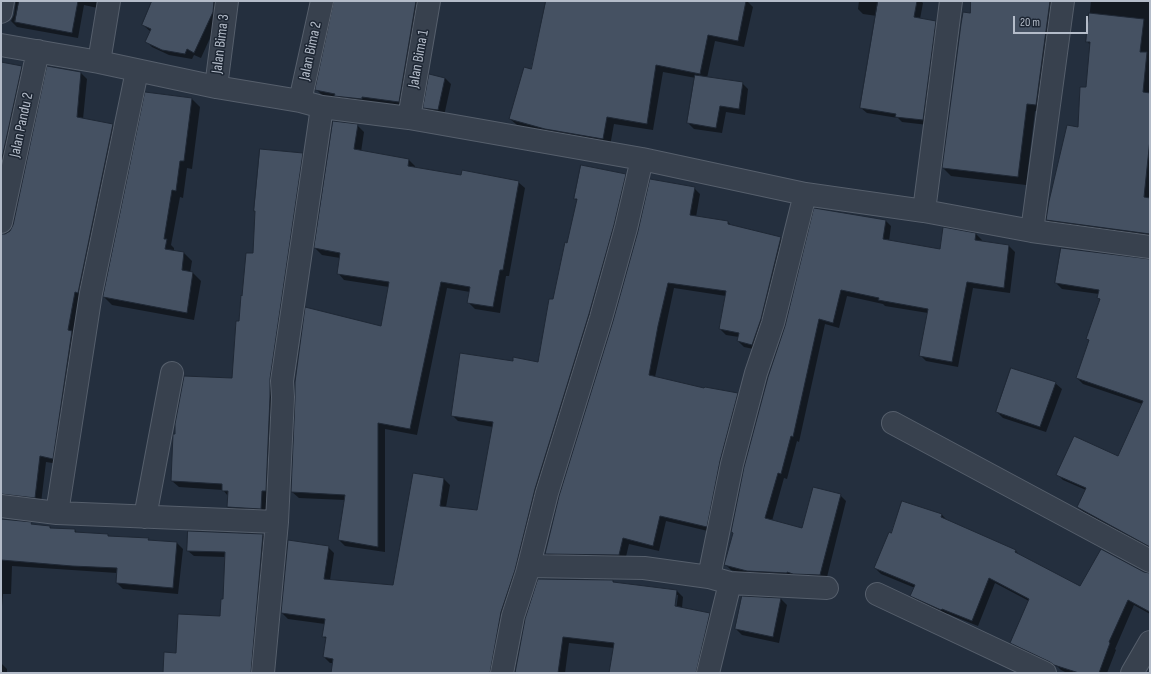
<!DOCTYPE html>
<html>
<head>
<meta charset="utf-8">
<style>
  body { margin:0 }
  #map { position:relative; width:1151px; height:674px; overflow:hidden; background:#242f3e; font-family:"Sofia Sans Condensed",sans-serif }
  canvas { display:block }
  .frame { position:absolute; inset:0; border:2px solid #b4bcc9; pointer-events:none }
  .scale { position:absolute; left:1013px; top:16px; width:75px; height:18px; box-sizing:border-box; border:2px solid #b4bcc9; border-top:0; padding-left:5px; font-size:12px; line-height:14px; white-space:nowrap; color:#b4bcc9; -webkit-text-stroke:3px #1d2633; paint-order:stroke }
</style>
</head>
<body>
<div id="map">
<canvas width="1151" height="674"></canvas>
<div class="frame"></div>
<div class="scale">20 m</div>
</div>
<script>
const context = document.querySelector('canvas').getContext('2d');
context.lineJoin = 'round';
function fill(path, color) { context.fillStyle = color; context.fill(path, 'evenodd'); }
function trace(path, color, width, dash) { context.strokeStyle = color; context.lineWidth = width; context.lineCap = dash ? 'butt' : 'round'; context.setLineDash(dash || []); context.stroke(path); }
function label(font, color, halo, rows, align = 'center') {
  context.font = font + ' "Sofia Sans Condensed",sans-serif'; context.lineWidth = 3; context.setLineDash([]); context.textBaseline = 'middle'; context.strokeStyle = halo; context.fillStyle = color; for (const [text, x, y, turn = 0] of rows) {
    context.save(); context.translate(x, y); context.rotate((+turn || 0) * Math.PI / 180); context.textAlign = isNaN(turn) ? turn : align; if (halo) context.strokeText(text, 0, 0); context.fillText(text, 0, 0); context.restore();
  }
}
fill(new Path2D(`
  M16 1H105L102 9 84 5 78 38 17 27 11 21 14 15Z
  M153 1H222L219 18 201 58 194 55 192 59 169 55 152 47 146 41 151 32 143 25Z
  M335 1H424L405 107 339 99 322 95 316 89Z
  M547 1H747L753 7 744 47 715 41 707 78 742 83 748 89 745 115 726 112 722 133 694 129 688 123 696 78 663 72 653 130 614 124 610 146 553 136 517 125 510 119 531 70Z
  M859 1H921L923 3 920 19 935 22 941 27 928 125 902 122 898 118 867 113 861 108 877 16 863 14 858 9Z
  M972 1H1062L1044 113 1035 111 1026 185 951 176 943 168Z
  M1091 1H1150V239L1053 226 1047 220 1079 129 1087 88 1090 45 1087 41Z
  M1 63 22 67 28 73 1 196Z
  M81 73 87 79 83 119 113 125 119 131 59 464 46 462 41 503 1 502V235H5L11 231Z
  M445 78 451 84 444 116 431 114 424 108Z
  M146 93 192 99 200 107 192 169 187 168 183 198 180 197 171 245 174 248V251L184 253 192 261 190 273H193L201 281 194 320 112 305 104 297Z
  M357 125 364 132 361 152 409 160 415 166V168L462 176 518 182 525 188 509 276H506L500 313 475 309 468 302 470 292 447 288 417 435 385 429V552L345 546 339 540 345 500 299 498 292 492 382 327 389 287 344 280 338 273 340 258 322 255 315 248Z
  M302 154 309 160 267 515 234 513 228 507V496L223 490 179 487 172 481 233 379 243 297 254 254 256 212 255 211Z
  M625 175 631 181 496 673H332L334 663H330L324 657 326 639 323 636 325 624 288 619 282 613 328 547 334 553 330 580 394 586 414 474 444 479 450 485 446 507 478 511 493 427 458 421 452 415 513 362 538 363 578 201 575 199Z
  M694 188 700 194 696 217 728 222 732 226 781 238 787 244 758 350 744 347 738 341 739 337 726 335 720 329 726 296 674 288 655 377 705 389 737 394 743 400 712 532 666 521 659 551 629 544 625 561 552 559 546 553Z
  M885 220 891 226 889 241 941 250 976 234 982 240 981 242 1009 246 1015 252 1010 293 973 288 958 367 926 361 920 355 928 313 885 306 883 304 847 296 839 328 825 324 799 442 797 441 787 479 784 478 772 521 803 529 840 495 846 501 826 581 754 577 731 570 725 564 734 534 732 532 769 377Z
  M1150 260V549L1084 513 1078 507 1086 490 1063 480 1057 474 1118 457 1142 404 1083 384 1077 378 1089 341 1087 338 1100 300 1098 298 1099 294 1062 289 1056 283Z
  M1055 383 1062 389 1046 432 1003 418 997 412Z
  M903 502 942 515 948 521 1016 551 1020 556 1081 587 1144 573 1150 574V614L1134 605 1115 649 1116 650 1107 673H1071L1068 672 1067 673 1061 670 1058 667 1017 649 1011 642 1029 601 995 583 978 626 948 614 947 615 918 602 912 596 915 588 881 574 875 568 892 535Z
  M1 520 31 523 34 526 50 527 52 529 75 530 77 533 107 535 109 537 148 539 150 541 177 543 183 549 178 594 123 589 117 583V573L12 566 11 594H3L1 618Z
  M263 535 268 541 256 673H164L177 654 221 617 224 600 226 557 194 556 188 551Z
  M613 581 616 584 677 591 683 597 682 608 709 614 715 620 703 673H610L614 648 569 643 565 673H516ZM676 595H678L676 611 674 610Z
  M743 597 781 599 787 605 779 643 742 635 736 629Z
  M1 663 7 669V673H1Z`), '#0007');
const building = new Path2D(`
  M19 1H78L72 33 15 22Z
  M152 1H214L213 12 194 53 187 49 185 54 162 50 145 42 151 29 142 25Z
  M334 1H416L399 102 362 97V99L334 96 335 94 315 90Z
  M546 1H746L738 41 708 35 700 74 656 65 647 124 607 117 603 139 545 129 509 119 524 67 531 69Z
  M878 1H917L914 17 936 21 923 120 895 117 896 114 860 108Z
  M971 1H1050L1036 105 1027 104 1018 177 942 168 961 24 963 12 970 13Z
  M1089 13 1144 19 1140 52H1147L1143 92 1150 93V139L1144 197 1150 198V234L1046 220 1049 201 1067 125 1078 127 1080 87H1086L1090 42H1086Z
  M1 62 22 66 1 163Z
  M47 66 81 72 77 117 113 124 78 293 75 292 68 330 72 331 53 459 40 456 35 498 1 494V234H5L10 231 13 225Z
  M429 74 445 78 438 110 423 108Z
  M695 75 743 82 739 109 720 106 716 128 687 123Z
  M145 92 192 98 184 161H180L176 191 172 190 164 239H167L165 249 184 252 182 270 193 272 187 313 103 297Z
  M333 121 358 124 354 149 409 159 408 166 461 175 462 170 519 181 503 270H500L493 307 467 303 470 287 441 282 410 429 378 423V547L338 540 345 495 291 492 295 398V382L305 307 381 326 389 282 337 274 340 253 314 248Z
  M260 149 303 153 270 379V397L266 491H262L261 509 227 507 228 491H222V484L171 481 173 434H175V424L184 376 232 378 236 321H239L241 295 242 296 246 253H253L255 211H254Z
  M581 165 626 174 614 225 589 314 535 489 515 570 501 612 490 673H331L333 659 323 657 326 637H322L325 619 281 613 288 540 329 546 324 579 393 585 413 473 444 478 440 506 477 510 493 422 451 416 460 353 513 361V357L538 362 549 299H553L565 242 567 243 577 199H574Z
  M650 179 695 187 690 215 728 221V224L781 237 761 319 752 345 737 341 739 333 719 329 726 291 668 283 658 326 649 375 704 388 705 387 738 393 720 461 707 527 660 516 653 546 623 538 619 555 545 554 559 496 613 321 638 231Z
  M814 208 886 220 883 239 940 249 943 227 976 233 975 240 1009 245 1004 288 967 282 952 362 919 356 928 309 878 300 879 298 841 290 833 323 819 319 793 437 791 436 781 474 778 473 765 518 802 528 813 487 841 494 820 575 793 574 787 572V573L747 571 724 565 733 533 731 532 744 467 768 377 785 326Z
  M1061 248 1150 259V547L1077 507 1086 488 1056 475 1074 436 1118 456 1143 401 1076 378 1089 340 1086 339 1100 299 1097 298 1099 290 1055 283Z
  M1011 368 1056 382 1040 427 996 412Z
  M902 501 942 514 941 517 1016 550 1015 552 1080 586 1101 549 1144 572 1150 573V612L1128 600 1109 642 1110 643 1099 673H1079L1054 665 1050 662 1010 643 1029 599 989 578 972 621 942 609 941 610 910 596 915 585 874 568 889 532 891 533Z
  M1 519 32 522 31 524 50 526V528L75 529V532L108 534V536L149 538 148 540 177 542 173 588 116 583 117 568 72 566 1 560Z
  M188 531 263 534 251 673H163L164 652 176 653 178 614 220 616 221 599H223L225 552 187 551Z
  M538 579 613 580V582L677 590 675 606 710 613 696 673H609L614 643 563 637 558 673H515L525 619Z
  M742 596 781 598 773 637 735 629Z`);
fill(building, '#455162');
trace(building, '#1f2835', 1);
const minor = new Path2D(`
  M1 12 3 1
  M1 45 99 62 216 87 300 101 322 107 409 118 642 159 805 194 924 211 1032 231 1150 247
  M99 62 109 1
  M216 87 227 1
  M300 101 322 1
  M409 118 429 1
  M924 211 951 1
  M1 222 38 51
  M1032 231 1063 1
  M893 423 1150 561
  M1 506 57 513 277 522
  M57 513 91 293 137 71
  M145 517 172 373
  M529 566 644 568 709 577 730 583 827 588
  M709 577 732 464 756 373 773 323 805 194
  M877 594 1045 673
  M263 673 277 522 283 397 282 381 322 107
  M502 673 513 616 527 573 547 493 601 318 626 228 642 159
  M708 673 730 583
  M1132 673 1150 642`);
trace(minor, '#565f6c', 24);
trace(minor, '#38414e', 22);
label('15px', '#b4bcc9', '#1d2633', [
  ["Jalan Bima 3",221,44,-83],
  ["Jalan Bima 2",311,51,-78],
  ["Jalan Bima 1",419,59,-80],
  ["Jalan Pandu 2",22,125,-78]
]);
</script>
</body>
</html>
